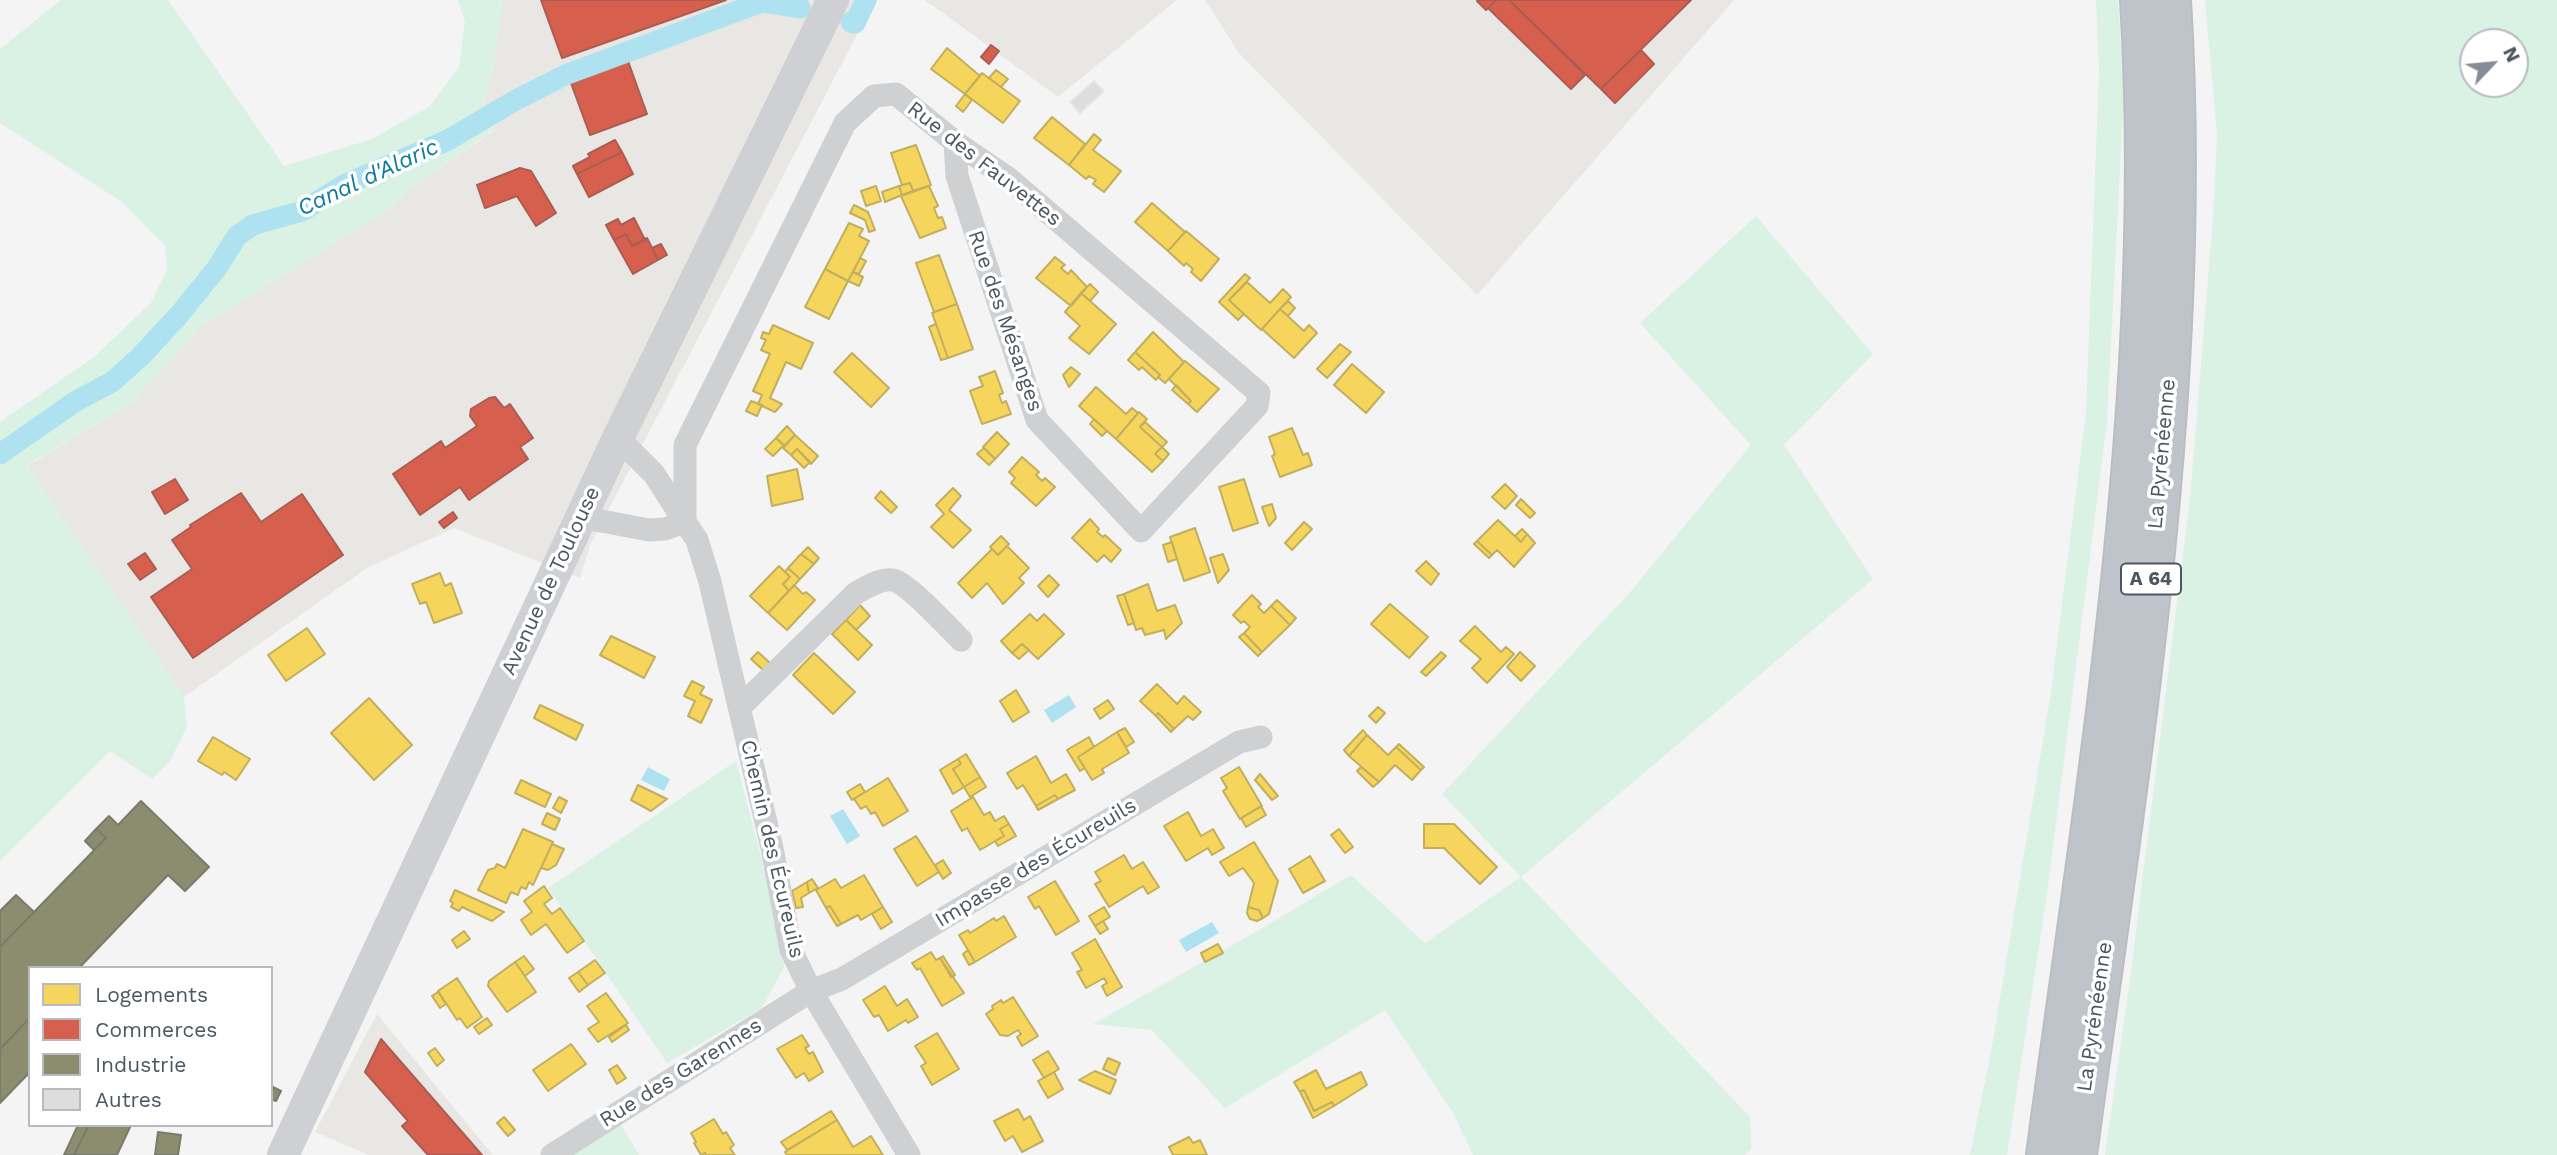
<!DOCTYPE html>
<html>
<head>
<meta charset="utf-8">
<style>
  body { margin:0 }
  #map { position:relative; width:2557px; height:1155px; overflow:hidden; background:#f4f4f4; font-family:"Work Sans",sans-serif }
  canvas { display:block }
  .legend { position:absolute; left:28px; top:966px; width:245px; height:161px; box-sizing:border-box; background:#fff; border:2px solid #b7bbc0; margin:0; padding:9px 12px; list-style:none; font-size:21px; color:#4a5661 }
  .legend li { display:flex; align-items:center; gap:14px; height:35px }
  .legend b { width:35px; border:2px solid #b7bbc0 }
  .north { position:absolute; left:2459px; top:28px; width:70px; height:70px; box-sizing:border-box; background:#fff; border:2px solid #b7bbc0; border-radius:50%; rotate:64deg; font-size:19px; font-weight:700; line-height:28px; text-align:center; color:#4a5661 }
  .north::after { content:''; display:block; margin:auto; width:24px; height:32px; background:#868d94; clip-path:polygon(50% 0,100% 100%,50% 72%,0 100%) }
</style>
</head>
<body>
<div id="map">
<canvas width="2557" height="1155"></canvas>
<ul class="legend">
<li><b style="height:19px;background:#f6d55c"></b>Logements</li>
<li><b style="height:19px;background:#d6604d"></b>Commerces</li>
<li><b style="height:19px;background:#8c8c6e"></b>Industrie</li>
<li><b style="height:19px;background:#ddddde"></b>Autres</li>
</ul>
<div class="north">N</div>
</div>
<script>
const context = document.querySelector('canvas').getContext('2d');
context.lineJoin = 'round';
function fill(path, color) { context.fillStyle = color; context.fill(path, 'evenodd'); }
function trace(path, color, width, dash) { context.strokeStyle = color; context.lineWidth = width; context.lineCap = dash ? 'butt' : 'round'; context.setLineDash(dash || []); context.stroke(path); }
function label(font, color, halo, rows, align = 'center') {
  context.font = font + ' "Work Sans",sans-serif'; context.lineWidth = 7; context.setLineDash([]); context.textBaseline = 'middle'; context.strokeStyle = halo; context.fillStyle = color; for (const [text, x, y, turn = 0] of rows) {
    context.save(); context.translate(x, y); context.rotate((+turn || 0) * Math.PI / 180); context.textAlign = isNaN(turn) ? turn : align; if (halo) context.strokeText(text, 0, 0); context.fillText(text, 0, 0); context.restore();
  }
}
fill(new Path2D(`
  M502 0H875L590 545 580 578 454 528 367 568 184 697 27 466 131 403 202 326 392 207 417 183 495 130 482 107 494 63Z
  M925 0H1177L1058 97Z
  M1205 0H1734L1477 295 1239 53Z
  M377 1014 493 1155H369L315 1132Z`), '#e8e7e3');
fill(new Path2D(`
  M61 0H168L284 166 372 139 430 106 459 67 465 22 458 0H502L494 63 482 106 495 129 417 183 392 207 202 326 131 403 27 465 184 697 187 727 170 761 152 779 110 751 0 861V422L94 357 151 303 167 270 165 246 122 202 0 123V49Z
  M2096 0H2118L2124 91 2107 422 2047 894 2007 1155H1970L1991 1052 2051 692 2086 412 2099 71Z
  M2205 0H2557V1155H2105L2130 979 2190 498 2213 218 2217 136ZM2473 42H2515V84H2473Z
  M1756 216 1873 354 1784 445 1873 579 1521 877 1750 1117 1751 1149 1744 1155H1473L1453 1113 1385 1010 1225 1108 1152 1030 1093 1024 1254 933 1351 875 1425 943 1521 877 1442 794 1631 591 1751 445 1640 323Z
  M736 761 781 934 784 967 762 1008 667 1063 548 888Z
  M620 1123 639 1155H569Z`), '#d9f2e3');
fill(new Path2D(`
  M1069 695 1076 707 1052 723 1044 710Z
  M648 767 670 779 664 791 641 780Z
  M843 809 860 836 847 844 830 816Z
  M1212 922 1219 933 1186 952 1179 940Z`), '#aee2f0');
const homes = new Path2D(`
  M947 48 980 76 965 94 931 69Z
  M996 70 1008 79 1001 87 989 78Z
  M982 73 1020 101 1003 123 965 94Z
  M965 94 972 100 963 112 956 106Z
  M1052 117 1085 144 1069 165 1034 138Z
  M1094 134 1101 140 1093 150 1121 171 1104 192 1093 184 1096 180 1089 176 1086 179 1069 165Z
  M916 145 931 185 913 191 910 183 902 185 891 153Z
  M910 183 913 191 902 195 899 186Z
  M876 186 881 201 866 206 861 191Z
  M899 186 902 195 885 202 882 192Z
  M929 186 938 206 934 208 938 218 942 217 946 228 920 238 901 196Z
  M1152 203 1185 232 1168 251 1135 222Z
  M854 205 868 212 875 230 869 232 865 220 850 213Z
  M849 223 863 229 859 236 869 241 848 281 825 269Z
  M1186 231 1219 259 1201 281 1191 272 1193 269 1186 263 1184 266 1168 251Z
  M939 255 957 304 934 312 916 263Z
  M1055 257 1065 265 1061 268 1068 274 1071 270 1087 287 1071 306 1036 278Z
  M860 258 866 261 859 274 853 272Z
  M825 269 848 281 829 319 805 307Z
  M853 272 863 277 859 286 848 281Z
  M1245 274 1250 278 1229 300 1244 314 1238 320 1219 302Z
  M1247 282 1270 303 1283 289 1291 297 1261 330 1229 300Z
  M1090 284 1098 292 1090 301 1081 293Z
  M1081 293 1116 324 1089 354 1069 338 1080 326 1065 312Z
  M1288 301 1295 308 1288 316 1280 309Z
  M957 304 973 349 948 358 932 313Z
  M1280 309 1304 331 1309 325 1317 333 1294 358 1262 329Z
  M936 324 948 358 941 360 929 327Z
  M773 325 813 343 801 369 786 362 770 398 782 404 775 412 758 404 762 395 753 391 770 354 761 350 766 340 761 338 763 332 769 334Z
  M1153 332 1184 362 1165 383 1158 377 1160 375 1135 352Z
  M1340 344 1351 352 1327 378 1317 369Z
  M1135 352 1160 375 1156 380 1142 367 1139 370 1128 360Z
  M852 353 889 388 871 407 834 372Z
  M1185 361 1219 389 1197 412 1188 404 1191 401 1169 379Z
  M1352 364 1384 392 1366 413 1334 385Z
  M1071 367 1080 374 1069 387 1063 375Z
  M995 371 1003 393 999 395 1002 403 1006 401 1011 414 982 424 970 391 983 386 979 377Z
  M1176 385 1191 401 1188 404 1172 390Z
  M1096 387 1126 414 1132 408 1138 413 1116 439 1079 406Z
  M751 401 762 405 757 416 746 411Z
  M1139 412 1147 419 1140 427 1162 447 1155 454 1163 461 1152 472 1116 439Z
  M1094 419 1107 431 1102 436 1090 424Z
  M1145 422 1167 442 1162 447 1140 427Z
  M787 426 795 435 784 446 776 438Z
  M1292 428 1303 455 1308 453 1312 465 1280 477 1272 456 1275 454 1269 437Z
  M997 432 1009 444 995 459 983 447Z
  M795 435 818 456 811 464 797 449 791 455 783 448Z
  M776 438 784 445 773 456 765 449Z
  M1162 447 1169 454 1163 461 1155 454Z
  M984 448 995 459 989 465 977 454Z
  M797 449 810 462 804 468 791 455Z
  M1022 457 1039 472 1036 475 1042 481 1045 478 1055 487 1036 506 1011 483 1015 478 1009 472Z
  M797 469 803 499 772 506 767 476Z
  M1244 479 1258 523 1233 531 1219 487Z
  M1505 484 1517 496 1505 509 1492 497Z
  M953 488 961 496 949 510 971 530 953 548 931 527 944 514 936 505Z
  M881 491 897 507 891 513 875 498Z
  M1521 499 1535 513 1530 518 1516 505Z
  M1272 504 1276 518 1269 526 1262 507Z
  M1090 519 1099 529 1097 532 1103 537 1105 535 1121 550 1111 562 1104 555 1097 562 1072 538Z
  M1498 520 1521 542 1527 534 1535 543 1514 567 1497 550 1492 555 1477 541Z
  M1304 522 1312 529 1292 550 1285 543Z
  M1195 528 1210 572 1184 581 1170 537Z
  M1522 529 1527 534 1521 542 1515 536Z
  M1001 536 1009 544 998 555 990 547Z
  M1477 541 1492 555 1489 558 1474 544Z
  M1172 542 1177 559 1168 562 1163 545Z
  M1007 546 1029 568 1019 578 1024 583 1003 604 987 583 972 598 958 583 992 549 998 555Z
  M808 547 819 558 814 564 801 554Z
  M801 554 814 564 800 579 788 568Z
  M1223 554 1229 570 1218 583 1210 558Z
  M1426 561 1439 574 1431 585 1416 571Z
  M779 566 790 577 783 584 789 591 768 613 750 596Z
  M788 568 800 579 789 591 783 584 790 577 785 572Z
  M440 573 445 586 451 583 462 613 434 623 426 602 420 604 412 584Z
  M1049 575 1059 585 1048 597 1038 586Z
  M1148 584 1157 611 1175 605 1182 623 1166 639 1164 630 1145 635 1142 628 1136 630 1124 594Z
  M794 585 803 594 806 592 815 600 787 630 768 613Z
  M1124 594 1134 623 1128 625 1117 596Z
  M1252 595 1261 604 1258 607 1264 613 1271 606 1290 625 1262 652 1244 633 1250 627 1244 621 1241 623 1233 615Z
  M1277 600 1296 618 1290 625 1271 606Z
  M1390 604 1428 637 1409 658 1371 624Z
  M860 605 870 616 856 630 846 620Z
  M1030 614 1037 621 1044 614 1064 634 1038 659 1022 644 1012 653 1001 641Z
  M846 620 872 645 858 660 832 634Z
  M1475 626 1501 652 1506 647 1514 654 1487 683 1472 668 1481 659 1460 641Z
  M307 628 325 654 286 681 268 655Z
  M1244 633 1262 652 1258 656 1239 637Z
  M611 636 655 657 644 678 600 655Z
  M1022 644 1029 650 1019 659 1012 653Z
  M758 652 770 663 763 670 751 659Z
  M1441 652 1446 656 1426 676 1421 672Z
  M1520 652 1535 666 1521 681 1507 667Z
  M814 653 855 692 833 714 793 675Z
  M692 681 704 687 700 694 712 700 701 723 688 716 695 701 684 696Z
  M1157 684 1177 704 1184 696 1201 712 1193 720 1188 716 1174 729 1158 713 1156 716 1140 701Z
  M1016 690 1029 712 1013 722 1000 701Z
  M369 698 412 745 374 780 331 733Z
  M1108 700 1114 709 1100 719 1094 709Z
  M540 705 583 725 576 740 534 718Z
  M1378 707 1385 713 1376 723 1369 716Z
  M1158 713 1174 729 1171 732 1156 716Z
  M1125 728 1134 742 1126 747 1117 732Z
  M1363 730 1367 735 1349 756 1344 750Z
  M1117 732 1129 753 1102 769 1104 773 1092 780 1078 757Z
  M1367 735 1388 755 1396 747 1421 770 1412 780 1395 765 1379 782 1349 756Z
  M213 737 250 759 236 780 224 772 222 775 198 761Z
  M1089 737 1094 747 1078 757 1085 768 1080 771 1067 750Z
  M1399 744 1424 767 1421 770 1396 747Z
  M966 754 980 777 964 787 953 769 961 764 958 759Z
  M1036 756 1051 783 1066 774 1075 790 1058 799 1055 795 1036 806 1023 785 1017 789 1007 773Z
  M958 759 961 764 953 769 964 787 953 794 940 770Z
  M1239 767 1262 806 1240 819 1223 791 1227 788 1221 778Z
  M1361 767 1379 782 1373 787 1357 771Z
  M1260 774 1278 796 1272 800 1255 780Z
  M980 777 986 787 970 797 964 787Z
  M888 778 908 811 883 826 875 812 871 814 866 806 861 809 854 799Z
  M521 780 551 794 545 807 515 793Z
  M860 784 865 792 852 800 847 792Z
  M638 785 667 799 651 811 631 800Z
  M1055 795 1058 799 1038 810 1036 806Z
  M559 797 567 801 561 813 553 808Z
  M973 797 984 815 990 812 995 821 1004 816 1009 824 1000 829 1004 836 980 850 967 828 962 831 951 811Z
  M1261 806 1266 815 1246 827 1241 818Z
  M1188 812 1201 836 1213 829 1224 848 1212 855 1208 848 1186 861 1164 826Z
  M547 813 560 819 555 830 542 824Z
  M1009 824 1016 836 998 846 995 841 1004 836 1000 829Z
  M1424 824H1454L1497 867 1480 884 1444 848H1424Z
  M523 829 553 842 533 885 529 882 526 889 521 887 518 895 511 892 506 903 478 890 488 870 495 868 497 864 505 868Z
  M1339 829 1353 847 1345 853 1331 835Z
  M916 836 939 872 917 886 894 849Z
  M1254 842 1278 881 1269 914 1263 918 1259 910 1248 907 1254 883 1243 868 1229 876 1220 862Z
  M552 844 564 849 556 865 548 870 541 868Z
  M1124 855 1132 869 1143 862 1159 887 1148 894 1143 886 1109 907 1095 884 1101 881 1095 872Z
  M1310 856 1325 881 1303 893 1289 869Z
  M943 860 951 873 943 879 935 865Z
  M864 875 883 907 861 920 858 915 841 924 830 906 826 908 816 890 835 879 841 888Z
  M812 879 818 888 809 893 807 882Z
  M1055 881 1079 921 1056 935 1039 906 1035 909 1028 897Z
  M807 882 809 893 801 898 803 907 796 908 792 891Z
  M544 886 552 898 544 904 552 914 560 908 584 941 567 953 546 924 531 935 521 920 532 912 524 901Z
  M455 890 504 912 492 921 462 907 459 911 451 907 453 903 450 901Z
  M830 906 841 924 837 926 826 908Z
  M883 907 892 922 881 929 872 914Z
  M1104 907 1110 917 1095 926 1089 916Z
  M1248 907 1259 910 1263 918 1257 921 1250 919 1247 913Z
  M1004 916 1016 937 975 962 959 935 968 930 970 933 994 918 996 921Z
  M1103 921 1108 929 1100 934 1095 926Z
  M464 931 470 939 457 948 452 940Z
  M1095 939 1122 987 1107 996 1102 986 1107 983 1104 978 1086 988 1077 972 1082 970 1072 953Z
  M1218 944 1223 953 1205 962 1201 953Z
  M968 950 975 962 969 965 963 954Z
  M931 952 936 960 940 958 964 993 942 1006 920 968 917 970 912 963Z
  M524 956 534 969 525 976 515 962Z
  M943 956 955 975 951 977 940 958Z
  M595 960 605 973 588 985 578 972Z
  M515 962 536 992 507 1012 488 986 489 981Z
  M578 972 588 985 579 992 569 978Z
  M457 978 482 1017 467 1028 460 1018 457 1020 438 991Z
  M885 986 897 1006 907 999 918 1017 908 1023 906 1020 888 1031 879 1015 874 1017 863 1000Z
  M438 992 446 1004 440 1008 432 996Z
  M606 993 628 1023 598 1042 588 1029 599 1022 587 1006Z
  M1013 997 1038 1036 1022 1046 1017 1037 1021 1034 1018 1030 1008 1036 1000 1035 986 1014 993 1009 992 1006 1001 1000 1003 1003Z
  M487 1018 492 1025 479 1034 474 1027Z
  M626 1025 629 1030 612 1042 609 1037Z
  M937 1033 959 1069 932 1085 921 1066 926 1063 915 1046Z
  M802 1035 809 1046 805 1048 809 1054 813 1052 823 1072 809 1081 804 1073 796 1078 777 1049Z
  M571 1044 586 1064 548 1091 533 1070Z
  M435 1048 444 1060 437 1066 428 1053Z
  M1048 1051 1059 1069 1044 1078 1033 1060Z
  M1108 1058 1120 1063 1115 1075 1103 1069Z
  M617 1065 626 1078 617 1084 609 1070Z
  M1316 1070 1326 1089 1361 1072 1367 1085 1334 1106 1332 1102 1314 1111 1304 1090 1300 1092 1294 1082Z
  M1095 1071 1116 1080 1110 1094 1079 1080Z
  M1054 1072 1063 1089 1048 1098 1038 1081Z
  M1304 1090 1314 1111 1332 1102 1334 1106 1313 1118 1300 1092Z
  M1018 1109 1024 1120 1030 1116 1043 1141 1022 1152 1013 1136 1005 1141 994 1121Z
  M831 1111 837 1120 787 1150 781 1142Z
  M504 1117 515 1130 508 1136 497 1123Z
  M714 1119 723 1134 726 1132 734 1145 730 1148 735 1155H706L705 1153 701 1155 694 1143 696 1142 691 1133Z
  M837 1120 853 1147 871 1136 883 1155H787L785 1152Z
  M1189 1137 1193 1143 1200 1140 1207 1155H1173L1169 1147Z`);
fill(homes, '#f6d55c');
trace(homes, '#c2af5e', 2);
const shops = new Path2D(`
  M541 0H726L562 58Z
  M1479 0H1496L1486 10 1477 1Z
  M1496 0H1509L1585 75 1571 89 1488 8Z
  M1509 0H1691L1601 89Z
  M991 45 999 51 989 64 981 57Z
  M1641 50 1654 64 1615 103 1601 89Z
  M628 61 647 114 590 135 571 83Z
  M615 140 622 152 577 174 573 166 590 157 588 154Z
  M622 152 633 174 589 197 577 174Z
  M520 168 531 171 556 213 536 226 517 196 485 208 477 185Z
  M634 218 645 240 632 246 626 234 614 240 606 225 618 219 621 225Z
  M626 234 632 246 647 238 658 260 633 274 614 240Z
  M661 244 667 255 658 260 652 248Z
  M495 397 504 408 510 404 533 438 520 447 528 459 469 500 460 487 420 515 393 474 441 441 445 448 477 426 470 416 471 409 489 398Z
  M175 479 188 500 165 514 152 492Z
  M241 493 261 522 302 494 343 555 193 658 151 597 192 569 172 540 191 527 190 525Z
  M453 512 457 518 444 528 439 522Z
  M145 553 156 569 140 580 128 564Z
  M381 1039 482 1155H428L402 1126 408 1121 365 1072Z`);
fill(shops, '#d6604d');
trace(shops, '#ac5d53', 2);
const industry = new Path2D(`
  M141 801 209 867 185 891 168 875 79 968H30V1018L0 1049V947L106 838 96 829 109 816 118 825Z
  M96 829 106 838 94 850 85 841Z
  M16 895 34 912 0 947V911Z
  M30 1018V1072L0 1103V1049Z
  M273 1087 281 1091 276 1101 271 1099Z
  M78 1125H89L74 1155H64Z
  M89 1125H131L117 1155H74Z
  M158 1132 181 1135 178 1155H155Z`);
fill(industry, '#8c8c6e');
trace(industry, '#787c6a', 2);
trace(new Path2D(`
  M851 22 855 23 866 0
  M0 454 76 401 112 382 140 357 178 316 217 268 237 236 253 225 302 211 346 184 448 140 514 101 565 75 762 2 800 8`), '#aee2f0', 21);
const building = new Path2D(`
  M1094 81 1104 91 1080 113 1070 102Z`);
fill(building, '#ddddde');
trace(building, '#e5e6e7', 2);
const motorway = new Path2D(`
  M2046 1155C2097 773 2164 387 2140 0
  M2077 1155C2128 773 2195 387 2171 0`);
trace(motorway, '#b9bec3', 42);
trace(new Path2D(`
  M580 517 649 530 665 529 685 522 654 474 618 438
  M740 707 856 593C867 587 881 578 893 580 909 584 948 627 961 640
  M552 1155 811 991 842 979 1239 742 1261 737
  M909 1155 811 991 791 950 772 848 710 582 697 540 685 522V445L845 123 874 96 896 94 955 142 1008 178 1259 393 1257 406 1141 531 1037 420 957 176 955 142`), '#ced0d2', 23);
trace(new Path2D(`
  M283 1155 618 438 833 0`), '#ced0d4', 32);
trace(motorway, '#bec4c9', 38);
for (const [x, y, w] of [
  [2151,579,60]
]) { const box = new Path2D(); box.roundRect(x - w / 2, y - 15.5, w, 31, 5); context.fillStyle = '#fff'; context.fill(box); trace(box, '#4a5661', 2); }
label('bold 19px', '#4a5661', null, [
  ["A 64",2151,579]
]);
label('21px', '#4a5661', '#fff', [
  ["Rue des Fauvettes",984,164,38],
  ["Rue des Mésanges",1005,321,71],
  ["La Pyrénéenne",2162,454,-85],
  ["Avenue de Toulouse",551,581,-65],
  ["Chemin des Écureuils",772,849,77],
  ["Impasse des Écureuils",1036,863,-31],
  ["La Pyrénéenne",2095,1017,-82],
  ["Rue des Garennes",681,1073,-32]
]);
label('italic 23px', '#0c7c9b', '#fff', [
  ["Canal d'Alaric",368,178,-25]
]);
</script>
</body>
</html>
